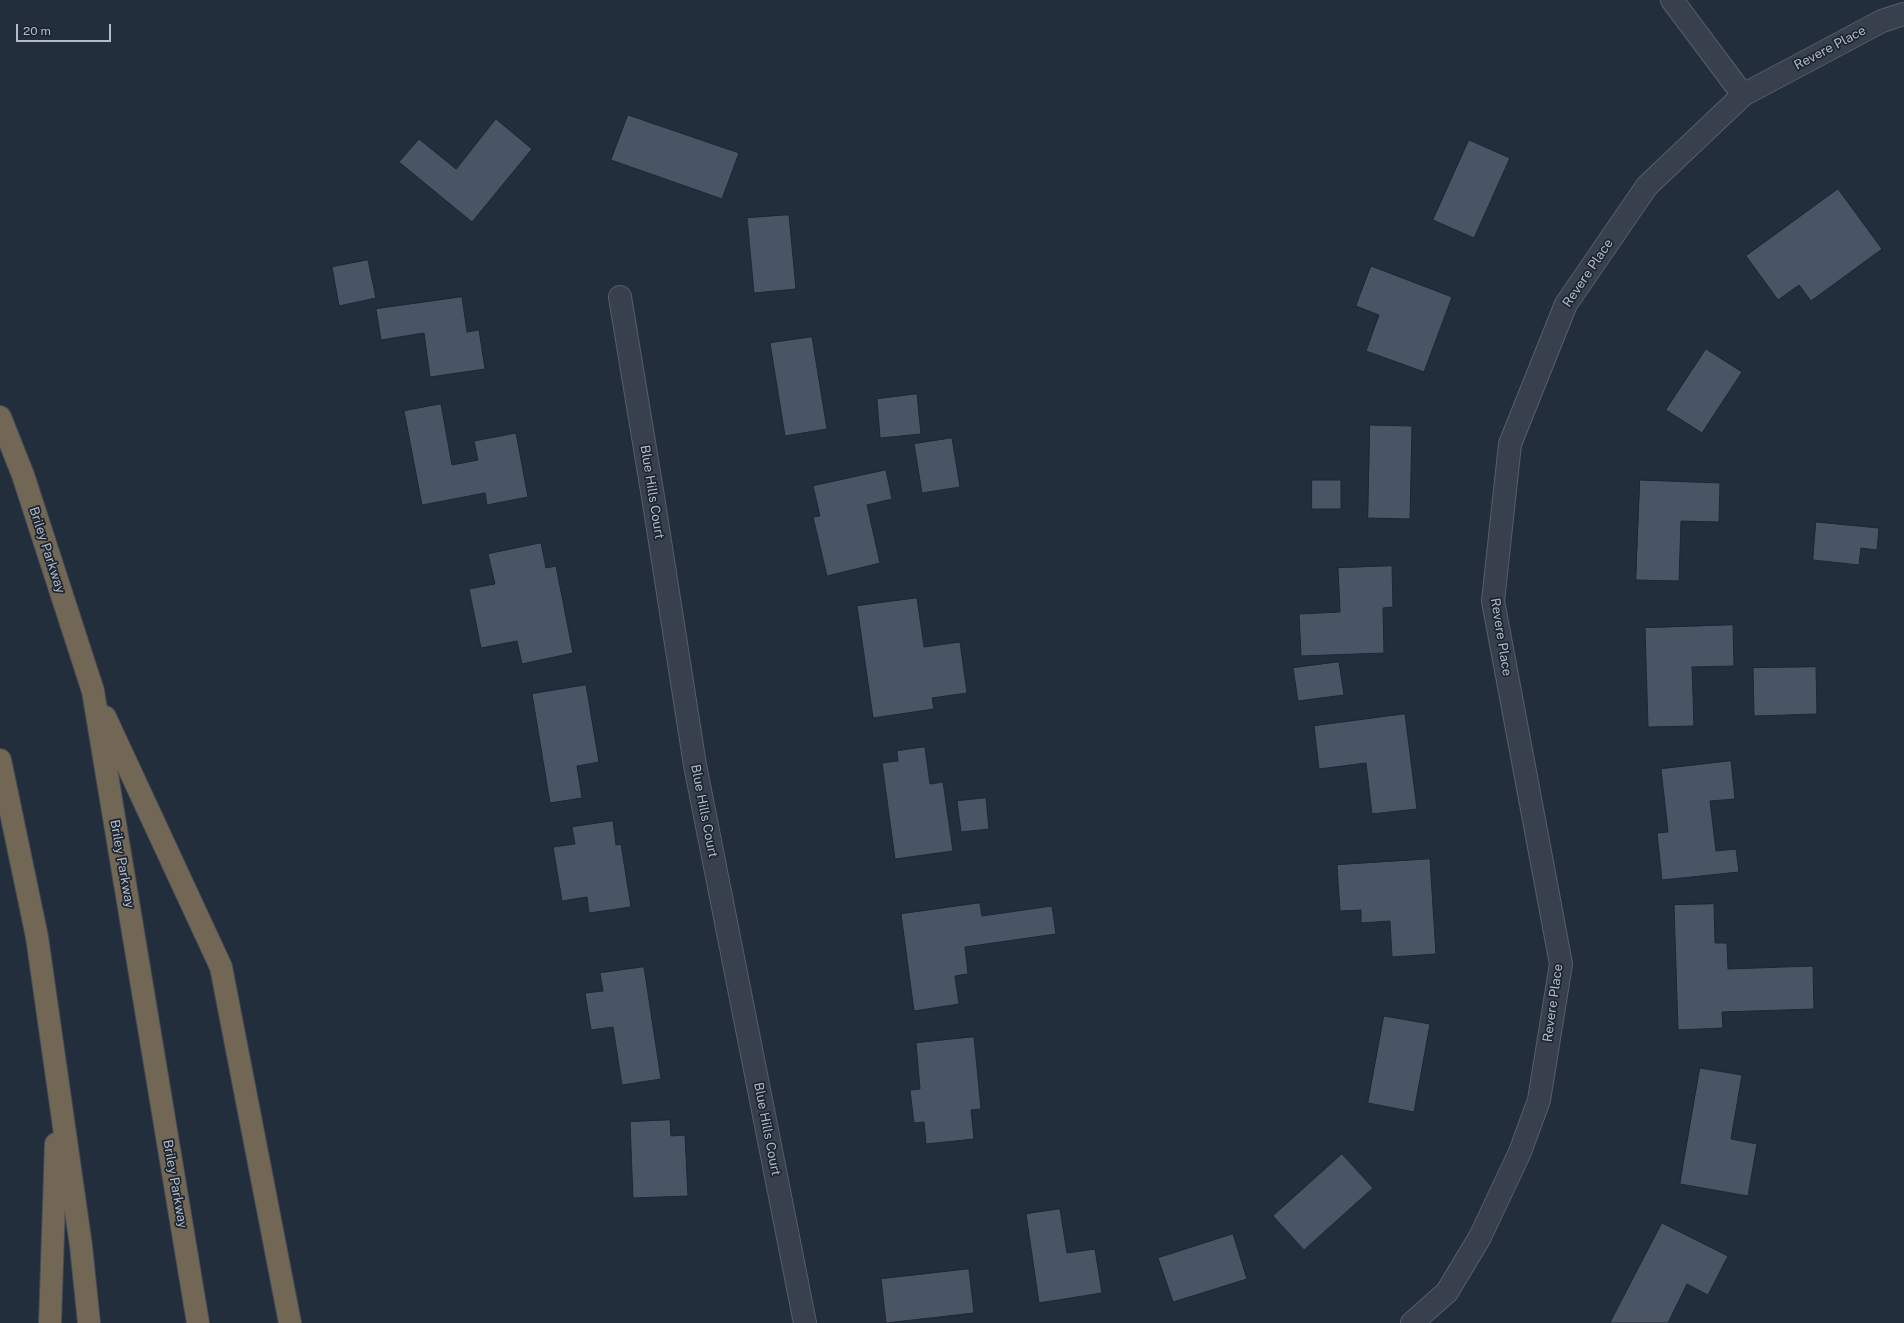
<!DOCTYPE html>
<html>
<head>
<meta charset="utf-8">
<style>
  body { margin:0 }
  #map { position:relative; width:1904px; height:1323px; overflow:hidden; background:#232e3c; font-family:"Public Sans",sans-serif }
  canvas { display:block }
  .scale { position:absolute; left:16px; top:24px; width:95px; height:18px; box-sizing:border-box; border:2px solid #b2bbc8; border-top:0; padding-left:5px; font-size:12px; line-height:14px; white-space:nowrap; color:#b2bbc8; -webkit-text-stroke:3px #1c2531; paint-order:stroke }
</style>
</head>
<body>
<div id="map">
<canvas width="1904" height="1323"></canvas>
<div class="scale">20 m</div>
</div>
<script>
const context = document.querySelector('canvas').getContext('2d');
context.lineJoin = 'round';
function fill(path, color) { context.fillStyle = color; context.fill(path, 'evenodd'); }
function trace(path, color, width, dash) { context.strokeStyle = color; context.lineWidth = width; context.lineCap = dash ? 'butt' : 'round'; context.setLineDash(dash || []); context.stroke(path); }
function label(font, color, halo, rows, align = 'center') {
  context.font = font + ' "Public Sans",sans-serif'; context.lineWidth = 3.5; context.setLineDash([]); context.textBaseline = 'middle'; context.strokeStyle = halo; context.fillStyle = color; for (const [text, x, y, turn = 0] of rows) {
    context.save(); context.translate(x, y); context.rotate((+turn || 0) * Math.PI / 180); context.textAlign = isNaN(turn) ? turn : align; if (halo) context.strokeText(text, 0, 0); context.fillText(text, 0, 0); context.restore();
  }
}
const building = new Path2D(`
  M628 115 739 153 722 199 611 160Z
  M496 119 532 149 472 222 399 162 419 139 456 169Z
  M1469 140 1510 158 1474 238 1433 220Z
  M1838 189 1882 249 1811 301 1799 285 1778 300 1746 256Z
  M789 215 796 289 754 293 747 218Z
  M368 260 376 298 339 306 332 267Z
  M1371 266 1452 297 1424 372 1366 351 1379 315 1356 306Z
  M462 297 467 332 479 330 485 369 430 377 424 333 381 340 376 309Z
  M812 337 827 429 785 436 770 343Z
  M1706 349 1742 372 1702 433 1666 410Z
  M917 394 921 434 880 438 877 399Z
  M441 404 452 465 478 460 474 441 516 433 528 497 487 505 485 493 422 505 404 411Z
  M1370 425 1412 426 1410 519 1368 518Z
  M952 438 960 487 922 493 914 444Z
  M886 470 892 499 867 505 880 563 827 576 813 517 820 516 813 486Z
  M1312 480H1341V509H1312Z
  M1640 480 1720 483 1719 522 1681 521 1679 581 1636 580Z
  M1816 522 1879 528 1877 550 1861 548 1859 565 1813 560Z
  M541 543 546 568 556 566 573 653 522 664 517 641 481 648 469 589 495 584 488 554Z
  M1392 566 1393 607 1383 608 1384 653 1301 656 1299 614 1340 612 1338 568Z
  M917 598 924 647 960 642 967 693 932 698 934 709 873 718 857 606Z
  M1733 625 1734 666 1692 667 1694 726 1648 727 1645 628Z
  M1339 662 1344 695 1298 701 1293 668Z
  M1816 667 1817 714 1754 716 1753 668Z
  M586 685 599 762 577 766 582 798 550 803 532 694Z
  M1405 714 1417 809 1372 814 1366 763 1319 769 1314 726Z
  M925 747 930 784 943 782 953 851 895 859 882 763 898 761 897 751Z
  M1731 761 1735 799 1710 801 1716 851 1736 849 1739 872 1662 880 1657 833 1668 832 1661 769Z
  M986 798 989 829 961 832 957 801Z
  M613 821 616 845 621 844 631 907 589 913 587 897 562 901 553 847 575 844 572 827Z
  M1430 859 1436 954 1392 957 1390 921 1361 923V910L1340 911 1337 865Z
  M980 903 982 916 1052 906 1056 934 965 947 968 974 955 976 959 1004 914 1011 901 914Z
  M1714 904 1715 943H1727L1728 969 1813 966 1814 1009 1722 1012 1723 1028 1678 1030 1674 905Z
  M644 967 661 1079 622 1085 613 1027 591 1030 585 993 603 991 600 973Z
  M1384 1016 1430 1024 1414 1112 1368 1103Z
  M974 1037 981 1109 971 1110 974 1139 926 1144 924 1122 914 1123 910 1090 920 1089 916 1043Z
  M1700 1068 1742 1075 1731 1139 1757 1144 1748 1196 1680 1184Z
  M670 1120 671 1136 685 1135 688 1196 633 1198 630 1122Z
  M1342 1154 1373 1188 1304 1250 1273 1216Z
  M1060 1209 1067 1253 1095 1249 1102 1293 1039 1303 1026 1214Z
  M1662 1223 1728 1256 1708 1295 1687 1284 1668 1323H1610Z
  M1233 1234 1247 1279 1173 1302 1158 1258Z
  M969 1269 974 1313 886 1323 881 1279Z`);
fill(building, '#495565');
trace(building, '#1e2733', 1);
const minor = new Path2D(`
  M1672 0 1743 95
  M620 297 654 503 695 765 805 1323
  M1412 1323 1447 1292 1480 1237 1520 1152 1539 1100 1561 964 1493 601 1510 444 1566 304 1647 186 1743 95 1882 21 1904 14`);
const highway = new Path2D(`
  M0 417 23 475 93 691 198 1323
  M105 717 221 967 290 1323
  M0 760 37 937 81 1246 89 1323
  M50 1323 56 1144`);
trace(minor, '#555e6a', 24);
trace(highway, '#424b57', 24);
trace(minor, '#37404c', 22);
trace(highway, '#726654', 22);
label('13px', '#b2bbc8', '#1c2531', [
  ["Revere Place",1830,48,-28],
  ["Revere Place",1588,273,-56],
  ["Blue Hills Court",652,492,81],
  ["Briley Parkway",47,550,72],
  ["Revere Place",1501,637,81],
  ["Blue Hills Court",704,811,79],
  ["Briley Parkway",122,864,80],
  ["Revere Place",1553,1003,-82],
  ["Blue Hills Court",767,1129,79],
  ["Briley Parkway",175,1184,80]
]);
</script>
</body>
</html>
